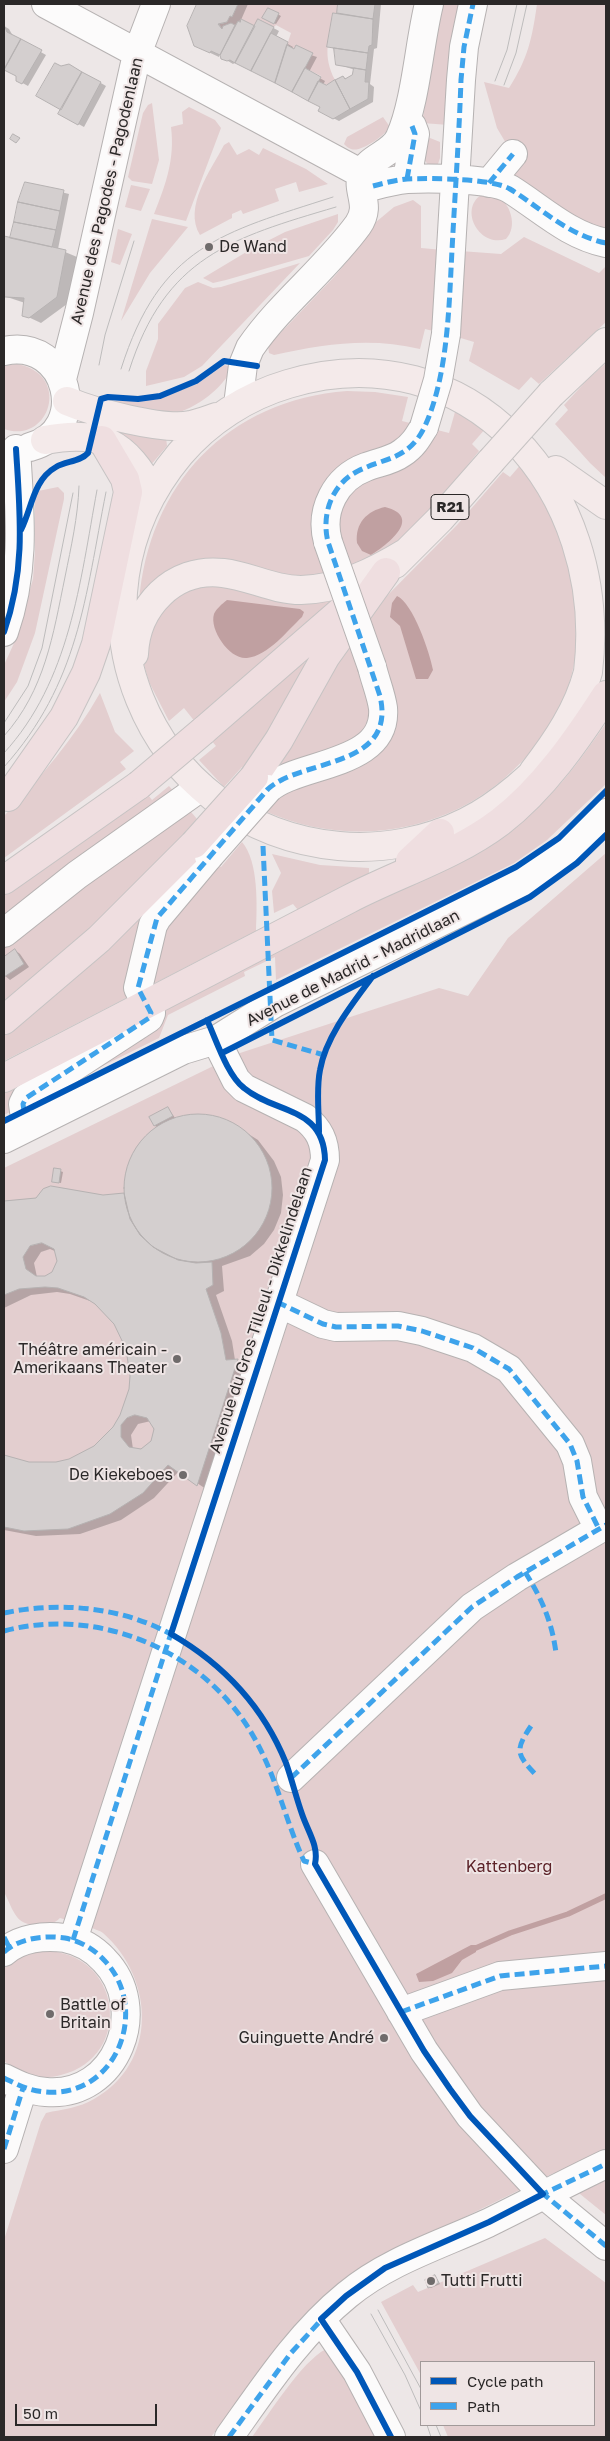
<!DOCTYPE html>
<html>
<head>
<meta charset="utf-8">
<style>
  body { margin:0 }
  #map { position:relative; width:610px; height:2441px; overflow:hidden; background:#ede7e7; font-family:"Golos Text",sans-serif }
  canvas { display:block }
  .frame { position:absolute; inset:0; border:5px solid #2b2828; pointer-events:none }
  .legend { position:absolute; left:420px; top:2361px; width:175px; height:65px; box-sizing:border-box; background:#efe5e5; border:1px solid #a19999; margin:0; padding:6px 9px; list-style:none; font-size:15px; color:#2b2828 }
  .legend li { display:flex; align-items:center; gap:10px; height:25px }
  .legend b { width:25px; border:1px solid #a19999 }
  .scale { position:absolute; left:15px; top:2404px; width:142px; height:22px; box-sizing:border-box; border:2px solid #2b2828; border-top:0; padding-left:6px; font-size:15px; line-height:18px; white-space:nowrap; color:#2b2828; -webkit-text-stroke:4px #efe5e5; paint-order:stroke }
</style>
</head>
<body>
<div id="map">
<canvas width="610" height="2441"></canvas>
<div class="frame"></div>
<ul class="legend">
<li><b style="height:6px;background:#0057b8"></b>Cycle path</li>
<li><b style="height:6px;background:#3ea3eb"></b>Path</li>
</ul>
<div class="scale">50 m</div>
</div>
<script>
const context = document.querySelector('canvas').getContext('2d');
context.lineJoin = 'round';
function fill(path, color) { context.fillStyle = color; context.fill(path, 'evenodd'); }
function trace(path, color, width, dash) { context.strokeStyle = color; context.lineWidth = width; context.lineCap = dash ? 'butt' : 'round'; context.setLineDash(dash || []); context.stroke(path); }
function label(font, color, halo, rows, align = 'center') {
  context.font = font + ' "Golos Text",sans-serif'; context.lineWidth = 4; context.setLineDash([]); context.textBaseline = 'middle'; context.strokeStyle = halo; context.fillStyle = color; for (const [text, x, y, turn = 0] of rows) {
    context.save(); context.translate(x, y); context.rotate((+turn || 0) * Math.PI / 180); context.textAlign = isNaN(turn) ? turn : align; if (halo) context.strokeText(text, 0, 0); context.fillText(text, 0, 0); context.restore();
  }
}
fill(new Path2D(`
  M238 4H338L337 13H333C329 40 322 55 335 80L326 85 318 81 321 76 305 68 312 53 296 45 294 49 287 45 291 33 276 25 274 27 259 19 255 26 241 19 235 25 231 23 223 26 222 29 219 23 222 24 227 22 230 16 232 17Z
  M442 4H462L449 125 422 123Z
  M537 4H606V233L586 226 520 181 513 174 510 150 497 128 484 82 509 88C528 58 532 39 537 4Z
  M152 103 159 160 152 184 132 181 128 177 143 113 148 105Z
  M189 107 215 120 221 128 186 221 154 214C166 184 175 159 171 127L183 124 182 112Z
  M383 117 390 127C385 135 361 153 351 149 348 148 346 146 344 144L347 137Z
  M430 138 440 142V158L437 167H430L422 157 426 141Z
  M229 142 237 155 249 149 259 155 263 148 306 169 328 184 299 192 296 182 275 189 279 201 243 214 241 210 232 214V218L200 235C183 207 211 170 224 145Z
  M131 185 150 189 141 211 125 207Z
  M483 194C486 195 491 194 495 195 511 202 518 227 506 239 478 248 458 207 483 194Z
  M413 200 421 206V248L443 250 437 332 425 329 420 349C370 337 324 344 274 355L269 353 268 346 334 277 365 240 376 222 394 207Z
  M338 214V222L333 230 309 256 226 280 213 283 203 278 248 251 285 232Z
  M152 219 188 227 150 273 121 321Z
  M118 229 132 234 120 265 111 262Z
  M524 237 599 273 606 266V322L539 384 531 377 519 390 469 361 474 342 454 336 460 251 501 254Z
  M300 263 202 366 184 377 146 386V371L158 339V324L185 288 198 282 213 288 221 287Z
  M606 363V478L590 463 555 424 568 410 564 405 589 378Z
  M17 364C72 374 50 445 4 429V366Z
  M224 365 233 367C222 389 197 408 173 414L104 401 157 399 197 384Z
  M347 391 375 392 408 397 402 421 449 433 455 412 486 428 472 444 479 451C452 485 423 522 389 549 378 558 365 565 353 573L341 537 328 582 253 574 139 603C148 484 228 400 347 391Z
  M99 423 166 437 167 446 150 466Z
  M523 462C536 486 549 511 562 535 566 543 574 553 576 562 578 577 575 596 575 611 575 628 578 648 574 664 569 692 555 720 538 742 475 827 363 854 267 812L279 798 274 768 348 641 359 671 384 662 368 615 457 525 503 472 510 477Z
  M58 487 64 493V499L35 633 17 682 4 702V665L15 641 33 579 35 552V498L38 491Z
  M196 582 337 598 196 723 184 708 169 721 149 682 142 658 151 618Z
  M302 661 306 664 250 773 242 767 224 787 199 760 216 746 211 740Z
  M100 693 115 732 134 751 120 762 126 769 4 858V816C40 778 74 739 100 693Z
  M606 723V784L547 840 514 863 276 980 275 957 244 972 245 976 168 1015 159 1038 4 1115V1086L378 895 381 899C439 870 500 844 547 798 569 776 588 749 606 723Z
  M169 786 197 819 121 905 4 1004V894L146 792 152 800Z
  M242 842C259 862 257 906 256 931L4 1061V1030L203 852 221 867Z
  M606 853V2215L554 2173 390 2254 251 2383 211 2437H4V2240L41 2122 46 2113C63 2109 79 2108 94 2099 158 2063 155 1979 103 1933 99 1929 68 1921 60 1918 54 1924 49 1924 41 1925 15 1926 15 1913 4 1892V1168L240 1053 439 988 468 996 508 938Z
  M272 854 320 865 369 868V875L298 910 293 904 274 913 272 891 281 873Z
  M44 1951C122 1951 135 2057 61 2075 39 2081 20 2074 4 2061V1968L25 1955Z
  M545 2238 606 2283V2437H448L443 2425H594V2362H421V2375L381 2302 413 2285 418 2292Z
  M326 2349 386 2437H252C270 2413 301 2362 326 2349Z`), '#e3cecf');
fill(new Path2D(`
  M385 507C424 517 387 545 371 555L362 551 357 543C355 523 367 511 385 507Z
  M397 596C413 603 430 653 433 670L428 679H416L400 626 390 617 392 603Z
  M227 600 300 609 304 612 302 617C288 630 268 656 247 658 230 660 209 630 214 614 216 609 222 604 227 600Z
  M471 1945H476V1952L462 1960 452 1973 433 1981 419 1982 416 1974Z`), '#c0a0a1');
fill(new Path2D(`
  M199 4H248L241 20 255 28 259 20 279 31 276 37 293 47 292 49 317 57 309 72 325 81 323 85 326 86 343 77 347 79 353 76 355 70 337 64 334 49 329 46 339 4H381L377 48 374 49 370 84 374 87 373 102 339 121 319 111 321 107 299 95 236 62 233 64 228 61 222 58 220 53 219 57 204 50 189 26Z
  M268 9 281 16 276 24 264 18Z
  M4 26 9 29 13 36 46 55 28 86 17 80V76L4 69Z
  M70 65 106 86 84 127 60 114 62 110 61 67Z
  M26 183 69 194 58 249 77 257 67 304 41 323 24 315 25 303 4 296V238L11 239Z
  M15 950 20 954 29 967 10 980 4 975V958Z
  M168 1108 175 1118 167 1123 188 1116H206L231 1123 258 1140 274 1161 281 1177 283 1195 281 1213 274 1230 264 1244 250 1256 222 1266 224 1291 216 1295 232 1341 235 1360 249 1366 209 1491 179 1471 154 1498 121 1520 80 1534 36 1536 4 1530V1455L29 1464 56 1463 70 1460 95 1447 114 1428 121 1416 130 1389 131 1376 127 1348 115 1323 93 1302 70 1294 57 1292 31 1295 4 1308V1204L36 1199 49 1188H61L103 1196 126 1194 130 1166 142 1142 159 1128 155 1126ZM50 1249 57 1252 58 1266 49 1276 37 1277 34 1263 41 1252ZM151 1421 155 1433 150 1446 137 1450 133 1449 131 1435 138 1424Z
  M60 1171 63 1172 61 1183 56 1182Z
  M435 2276 440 2284 431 2288 429 2287Z`), '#0003');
trace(new Path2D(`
  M469 1951 510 1933 568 1914 606 1896`), '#c0a0a1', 5.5);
const building = new Path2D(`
  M197 4H238L232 17 230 16 227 22 218 24 222 29 223 26 231 23 235 25 220 55 211 51 210 53 194 46 187 26Z
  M338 4H375L373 19 337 13Z
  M268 8 279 13 274 24 262 18Z
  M333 13 373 19 372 45 369 46 368 53 327 47Z
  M241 19 255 26 235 63 230 60 227 61 221 59 220 55 238 21 240 22Z
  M258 19 274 27 251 71 235 63Z
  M4 25 7 32 21 39 4 70Z
  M271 33 288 42 275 83 251 71Z
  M21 39 42 50 22 84 16 81V76L4 70Z
  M287 45 294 49 296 45 313 53 292 92 275 83Z
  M334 48 368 53 366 70 336 65Z
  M55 63 61 66 69 64 82 72 61 110 36 96Z
  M305 68 321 77 308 101 292 92Z
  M354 68 366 70 365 82H369L368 99 350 109 335 80 343 76 345 79 352 75Z
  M82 72 101 82 78 125 58 114Z
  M335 80 350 109 333 119 318 111 320 107 308 101 318 81 326 85Z
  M13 134 20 138 16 143 10 139Z
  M25 182 64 190 60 211 18 202Z
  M18 202 60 211 56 230 14 222Z
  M14 222 56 230 52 247 10 238Z
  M4 236 66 250 57 297 29 318 22 316 24 298 5 297Z
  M15 949 24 964 4 977V957Z
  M168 1107 173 1116 154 1126 149 1117Z
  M124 1188a74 74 0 1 1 148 0a74 74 0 1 1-148 0Z
  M54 1168 61 1169 59 1183 52 1182Z
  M51 1186 103 1195 124 1193 130 1219 140 1235 153 1247 178 1260 196 1263 212 1262 213 1285 206 1289 221 1333 226 1360 238 1359 197 1486 168 1465 143 1493 110 1514 68 1529 24 1531 4 1527V1455L29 1462H56L69 1459 94 1446 113 1427 120 1415 129 1389 130 1376 126 1349 114 1324 95 1304 84 1297 58 1288 45 1287 19 1289 4 1295V1201L36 1198 43 1189ZM42 1243 54 1249 57 1261 52 1272 45 1276H36L26 1269 23 1257 30 1246ZM135 1415 147 1418 154 1429 151 1441 141 1449 129 1447 121 1437V1425L127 1418Z
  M435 2275 439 2283 428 2288 425 2280Z`);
fill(building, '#d4cfcf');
trace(building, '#b6b2b2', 1);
const minor = new Path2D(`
  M46 4 362 174
  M407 179 415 134 412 126
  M489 183 513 154
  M373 186C384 183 396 180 407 179 429 178 492 178 510 189 542 209 568 235 606 243
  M446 334 461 80 464 47 473 4
  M4 351C69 337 91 431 30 447
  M62 379 79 313 137 54 156 4
  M238 405 243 365 250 348C281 303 326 269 358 225 372 205 356 192 362 174 369 157 393 154 400 137 416 101 419 44 429 4
  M328 542C319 510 336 478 366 467 379 462 391 461 402 453 413 446 418 437 424 427
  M4 632C26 569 20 514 16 449
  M268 789C297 762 388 767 383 708 381 694 375 680 372 667
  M4 933 77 875 201 787
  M24 1111 23 1104 26 1098 149 1018 151 1013 138 988 153 925 157 918 209 856
  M4 1139 183 1050 216 1040 275 1003 526 880 566 851 606 813
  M277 1302 323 1324 336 1327 398 1326 422 1331 473 1348 509 1369 570 1444 577 1461 583 1497 599 1529
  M291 1778 472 1607 517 1577 606 1525
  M315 1864 424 2051 470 2116 543 2194 606 2246
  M73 1940 325 1160C325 1141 319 1129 305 1118L244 1088 236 1080 216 1040
  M4 1952C20 1938 44 1935 65 1938 80 1941 94 1949 104 1960 151 2008 117 2098 46 2092 30 2091 18 2085 4 2078
  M401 2012 500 1976 606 1966
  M4 2149 23 2088
  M321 2319 357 2372 391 2437
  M229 2437C264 2388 299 2334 347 2295 388 2261 440 2245 488 2223 527 2204 566 2183 606 2164`);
const major = new Path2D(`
  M551 394 606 342
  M67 401C93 412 163 431 191 425 199 423 208 420 216 417
  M45 440C101 429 126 443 153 493
  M556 470 606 505
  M395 564 440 519 491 461
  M134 654C136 607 173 567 223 573 250 576 273 590 301 590 340 589 374 572 407 552
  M533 772C557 741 578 710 588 672 610 489 468 329 288 384 247 396 208 421 180 454 55 603 145 828 339 846 382 850 428 841 466 822 502 804 534 774 562 745`);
const highway = new Path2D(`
  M203 731 347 606
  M254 777 279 740 326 656 386 572
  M8 797 64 717 86 673 96 644 128 492 125 479 102 440
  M410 861 440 833
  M4 880 139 785
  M4 1020 99 939 194 844
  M4 1078C119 1019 234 958 349 899 399 873 455 856 500 822 543 789 577 740 606 695`);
trace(minor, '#b6b2b2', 30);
trace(major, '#c6c3c3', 30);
trace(highway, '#c6c3c3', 30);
trace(minor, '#fcfbfb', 28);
trace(major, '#f4eaea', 28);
trace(highway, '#efdee0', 28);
trace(new Path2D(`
  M495 81 507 50 517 4
  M504 85 516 53 527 4
  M99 365 105 335 134 241
  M121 369C160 246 221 233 333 197
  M129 371C165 257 231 238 336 207
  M4 723 28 686 42 648 73 493
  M4 736C45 690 53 635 65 577 71 547 78 517 79 486
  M4 753C70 681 80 582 97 490
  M4 767C79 683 85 598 106 492
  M378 2310 421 2389
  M371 2314 405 2375 421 2411
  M427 2425 431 2437
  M436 2425 441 2437`), '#bdbcbc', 1);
const minorBridge = new Path2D(`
  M424 427 438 380 446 334
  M328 542 372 667
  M209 856 268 789`);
const majorBridge = new Path2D(`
  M491 461 551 394`);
const highwayBridge = new Path2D(`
  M139 785 203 731
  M194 844 254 777`);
trace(minorBridge, '#b6b2b2', 30, []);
trace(majorBridge, '#c6c3c3', 30, []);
trace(highwayBridge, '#c6c3c3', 30, []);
trace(minorBridge, '#fcfbfb', 28);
trace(majorBridge, '#f4eaea', 28);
trace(highwayBridge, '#efdee0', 28);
trace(new Path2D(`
  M407 179 415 134 412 126
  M489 183 513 154
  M373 186C384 183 396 180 407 179 429 178 492 178 510 189 542 209 568 235 606 243
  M263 846 272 1040 324 1055
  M24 1111 23 1104 26 1098 149 1018 151 1013 138 988 157 918 268 789C302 758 397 769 380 696L328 542C321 514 332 484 358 471 386 457 409 460 425 426 448 375 449 306 452 250 455 194 459 137 461 80L464 47 473 4
  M277 1302 323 1324 336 1327 398 1326 422 1331 473 1348 509 1369 570 1444 577 1461 583 1497 599 1529
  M525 1572C542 1599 552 1622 556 1653
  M4 1613C60 1601 124 1607 174 1636
  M4 1631C101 1605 209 1653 256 1741 277 1779 286 1822 304 1861L315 1864
  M531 1726C514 1751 517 1755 537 1776
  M291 1778 472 1607 517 1577 606 1525
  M4 1937 9 1947
  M73 1940 172 1630
  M4 1952C20 1938 44 1935 65 1938 80 1941 94 1949 104 1960 151 2008 117 2098 46 2092 30 2091 18 2085 4 2078
  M401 2012 500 1976 606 1966
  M4 2149 23 2088
  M541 2192 606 2246
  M539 2196 606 2164
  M229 2437 291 2353 323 2318`), '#3ea3eb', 5, [10, 5]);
trace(new Path2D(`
  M21 530C32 508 33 480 56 467 66 461 80 462 88 453L101 399 108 397 138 399 160 396 196 381 224 361 257 366
  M4 632C26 569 20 514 16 449
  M207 1020C216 1039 227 1075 244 1088 275 1114 324 1106 325 1160L171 1634C223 1664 263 1706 286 1763 292 1780 296 1797 302 1814 308 1832 319 1846 315 1864L424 2051 450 2089 470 2116 543 2194 489 2222 385 2268 346 2296 321 2319 357 2372 391 2437
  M222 1053 530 897 577 863 606 835
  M4 1121 516 867 559 838 606 791
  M319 1132C319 1111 316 1090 320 1070 326 1036 353 1003 373 976`), '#0057b8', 6);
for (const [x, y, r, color] of [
  [209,247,5,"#6f6b6b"],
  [177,1359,5,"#6f6b6b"],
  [183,1475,5,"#6f6b6b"],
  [50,2014,5,"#6f6b6b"],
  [384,2038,5,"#6f6b6b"],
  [431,2281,5,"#6f6b6b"]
]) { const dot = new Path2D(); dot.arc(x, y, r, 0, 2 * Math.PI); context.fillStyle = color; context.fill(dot); trace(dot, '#efe5e5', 2); }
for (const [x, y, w] of [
  [450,507,38]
]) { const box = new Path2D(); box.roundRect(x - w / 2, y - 12.5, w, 25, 4); context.fillStyle = '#efe5e5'; context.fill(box); trace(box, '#2b2828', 1); }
label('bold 15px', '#2b2828', null, [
  ["R21",450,507]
]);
label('16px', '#2b2828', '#efe5e5', [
  ["Avenue des Pagodes - Pagodenlaan",107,191,-77],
  ["Avenue de Madrid - Madridlaan",353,968,-27],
  ["Avenue du Gros Tilleul - Dikkelindelaan",261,1310,-72]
]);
label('16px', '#2b2828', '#efe5e5', [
  ["De Wand",219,247],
  ["Théâtre américain -",167,1350,"right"],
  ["Amerikaans Theater",167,1368,"right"],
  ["De Kiekeboes",173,1475,"right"],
  ["Battle of",60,2005],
  ["Britain",60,2023],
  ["Guinguette André",374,2038,"right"],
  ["Tutti Frutti",441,2281]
], 'left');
label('16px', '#5c2228', '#efe5e5', [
  ["Kattenberg",509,1867]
]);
</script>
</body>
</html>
